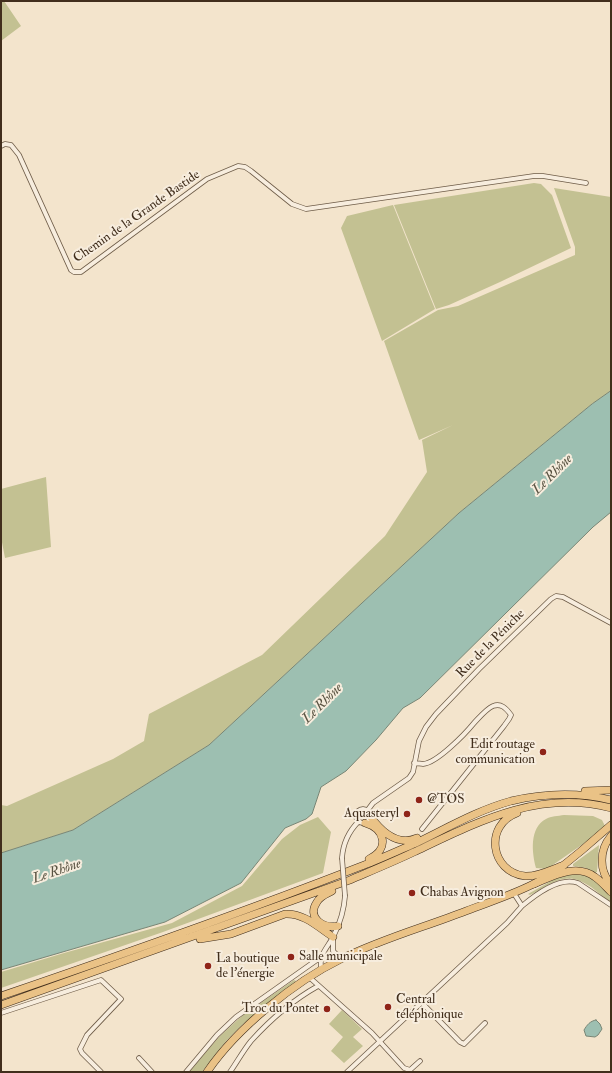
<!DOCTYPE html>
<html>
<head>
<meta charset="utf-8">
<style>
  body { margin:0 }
  #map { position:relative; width:612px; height:1073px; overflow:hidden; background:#f3e4cc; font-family:"IM FELL Double Pica",serif }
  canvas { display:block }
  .frame { position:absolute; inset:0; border:2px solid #412e1c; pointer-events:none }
</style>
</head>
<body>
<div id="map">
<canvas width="612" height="1073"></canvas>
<div class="frame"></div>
</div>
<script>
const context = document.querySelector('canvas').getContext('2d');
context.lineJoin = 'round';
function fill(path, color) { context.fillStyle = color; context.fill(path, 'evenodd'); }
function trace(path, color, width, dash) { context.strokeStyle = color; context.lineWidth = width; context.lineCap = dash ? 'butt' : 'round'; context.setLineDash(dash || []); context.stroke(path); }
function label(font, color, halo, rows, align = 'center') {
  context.font = font + ' "IM FELL Double Pica",serif'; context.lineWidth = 4; context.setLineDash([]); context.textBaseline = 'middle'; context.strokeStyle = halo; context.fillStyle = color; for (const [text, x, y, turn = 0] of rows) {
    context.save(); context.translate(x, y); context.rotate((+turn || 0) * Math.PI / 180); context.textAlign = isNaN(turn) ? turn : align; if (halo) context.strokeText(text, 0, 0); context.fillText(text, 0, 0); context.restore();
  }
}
fill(new Path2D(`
  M1 1H4L21 26 1 41Z
  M534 183 541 184 552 195 571 248 500 282 449 305 436 309 394 205Z
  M554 188 611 197V391L592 404 459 513 209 745 73 830 1 853V805L7 806 113 759 144 741 149 714 262 655 385 536 427 472 422 440 453 425 419 440 384 341 438 310 458 306 575 255V247Z
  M393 205 435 309 382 341 341 228 347 216Z
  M46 477 51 547 5 558 1 537V489Z
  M564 815 593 816 602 820 605 826 596 835 547 869 536 868C532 853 529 828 546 819 551 816 558 816 564 815Z
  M318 817 331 832 323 873 163 932 1 988V972L64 953 172 923 242 886 282 839 300 825Z
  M599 845 597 872 595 873 586 868 573 866V864Z
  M577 872 594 879 611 896V902C604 898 598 892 591 887 566 869 553 883 530 895L528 894 558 877Z
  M294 980 296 981 291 986 243 1024 227 1040 202 1072H188L220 1036 243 1015Z
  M342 1010 362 1029 353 1037 363 1046 344 1063 331 1051 343 1037 329 1024Z`), '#c3c192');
const water = new Path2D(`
  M611 391V512L593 527 420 698 403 708 376 740 346 771 321 787 312 814 306 819 285 828 241 883 165 922 1 970V853L73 830 209 745 459 513 592 404Z
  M596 1020 600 1024 602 1029 598 1035 595 1037 586 1036 584 1030C587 1025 590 1021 596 1020Z`);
fill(water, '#9dbfb1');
trace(water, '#788575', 1);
const minor = new Path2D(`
  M1 146 5 144 11 145 19 155 71 270 74 272H81L207 179 238 166 245 167 251 171 292 204 306 209 534 176H543L586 183
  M414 763C417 763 421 764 423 764 437 763 465 734 474 723 479 718 486 709 493 706 501 703 506 708 511 715L509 719 504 726 422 829
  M356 816a7 7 0 1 1 14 0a7 7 0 1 1-14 0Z
  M367 811 373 803 409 778 413 772 419 741 426 727 436 714 479 669 551 599 556 596 563 597 611 623
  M342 858C343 843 348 832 359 821
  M522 906C535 895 560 876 578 883L611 905
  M333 937V951L341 959
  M323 969 321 966C319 954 329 946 334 935 340 923 344 911 345 896
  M309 977 372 1033 404 1068 410 1070 420 1061
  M422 1003 460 1042 464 1044 485 1023
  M1 1013 101 980 121 999 87 1035 80 1049 82 1053 101 1072
  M139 1058 152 1072
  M186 1072 217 1035 236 1017 321 957
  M230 1072C237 1062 243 1051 251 1041 270 1020 293 1000 318 986
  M347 1072 507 923 522 906 513 892`);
const primary = new Path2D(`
  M560 868 581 851 611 825
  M207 1072C237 1028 294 982 341 959 381 939 425 927 466 911 489 902 518 893 539 881`);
const trunk = new Path2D(`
  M585 791 611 790
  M517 813C484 825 490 872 525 876 538 877 552 869 564 865
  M370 816C381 831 397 847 417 838
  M365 823C385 829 390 849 369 859
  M611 836C599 850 599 871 611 884
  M534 884C553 876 576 863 595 877 601 881 606 887 611 892
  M332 891C327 894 320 896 317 902 306 918 324 929 338 926
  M200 939 231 934 285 914C304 913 318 927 333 937
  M1 996C121 955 241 913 359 867 378 860 397 851 416 843 447 828 478 810 511 801 545 793 578 792 611 800
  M1 1005 350 880C371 871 393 862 414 852 477 822 539 789 611 808`);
trace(minor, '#6e5c48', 5.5);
trace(primary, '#412e1c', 8);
trace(trunk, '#412e1c', 8);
trace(minor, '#f7edde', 4);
trace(primary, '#eac286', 7);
trace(trunk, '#eac286', 7);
const minorBridge = new Path2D(`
  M342 858 345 896`);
trace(minorBridge, '#6e5c48', 5.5, []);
trace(minorBridge, '#f7edde', 4);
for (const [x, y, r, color] of [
  [543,752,4,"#8f2418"],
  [419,800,4,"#8f2418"],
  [407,814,4,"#8f2418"],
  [412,893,4,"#8f2418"],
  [291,957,4,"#8f2418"],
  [208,966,4,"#8f2418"],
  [388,1007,4,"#8f2418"],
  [327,1009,4,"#8f2418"]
]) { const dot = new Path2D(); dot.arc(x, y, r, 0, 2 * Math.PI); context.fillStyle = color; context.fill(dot); trace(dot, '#f7edde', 1.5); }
label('13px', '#412e1c', '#f7edde', [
  ["Chemin de la Grande Bastide",137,217,-35],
  ["Rue de la Péniche",491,644,-45]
]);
label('13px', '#412e1c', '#f7edde', [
  ["Edit routage",535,745,"right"],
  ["communication",535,760,"right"],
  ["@TOS",427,800],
  ["Aquasteryl",399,814,"right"],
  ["Chabas Avignon",420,893],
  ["Salle municipale",299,957],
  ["La boutique",216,959],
  ["de l’énergie",216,974],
  ["Central",396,1000],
  ["téléphonique",396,1015],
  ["Troc du Pontet",319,1009,"right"]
], 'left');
label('italic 14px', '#585241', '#f7edde', [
  ["Le Rhône",553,475,-45],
  ["Le Rhône",323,704,-45],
  ["Le Rhône",57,872,-19]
]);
</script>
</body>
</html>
